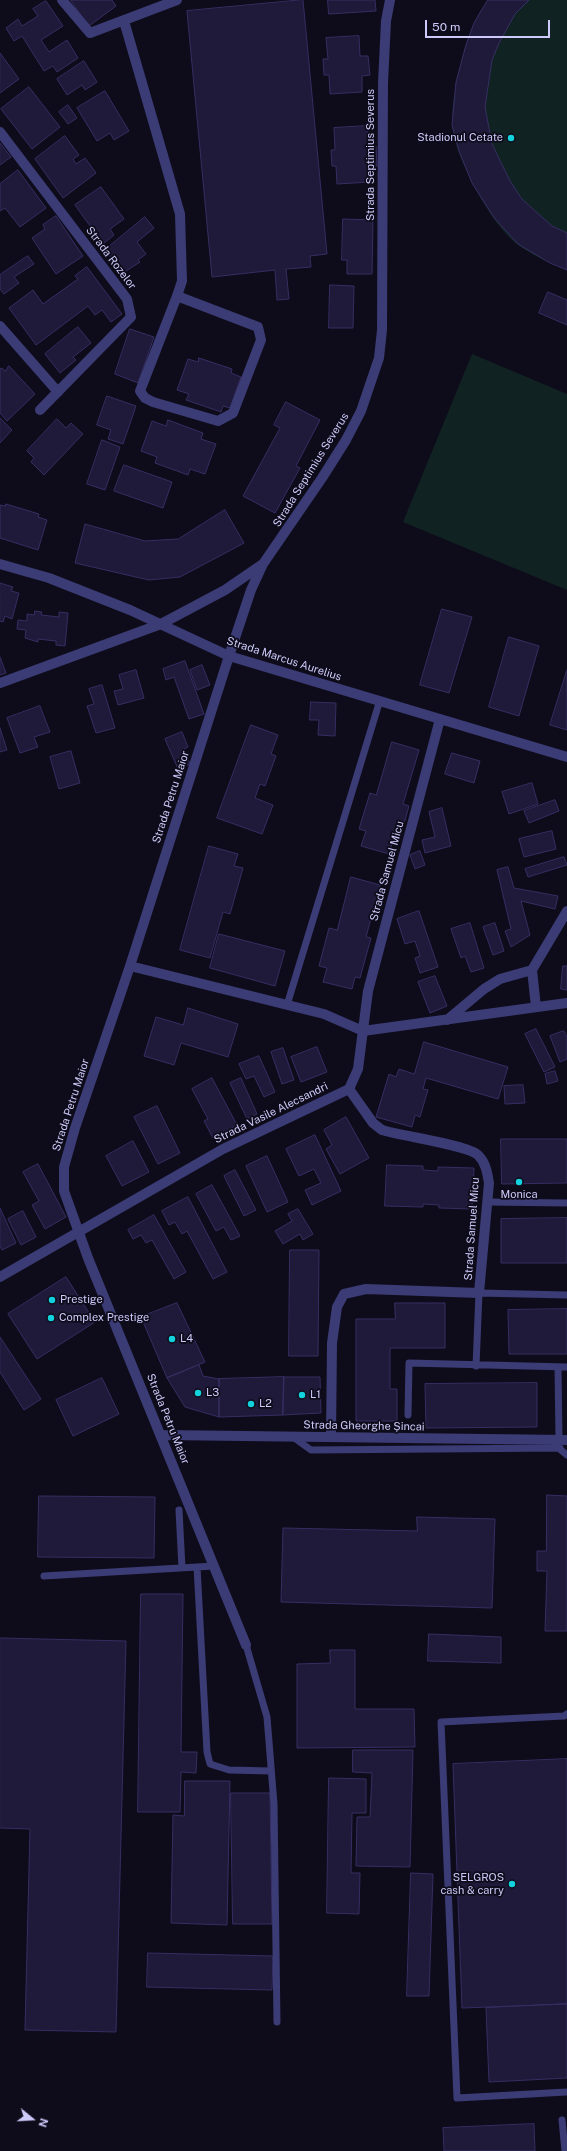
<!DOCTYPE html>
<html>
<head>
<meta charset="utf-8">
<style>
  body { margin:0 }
  #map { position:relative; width:567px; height:2151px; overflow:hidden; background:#0e0c1a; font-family:"Public Sans",sans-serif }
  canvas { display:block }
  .north { position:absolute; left:12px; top:2099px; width:40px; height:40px; -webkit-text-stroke:3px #0e0c1a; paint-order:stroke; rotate:108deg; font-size:11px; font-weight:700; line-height:16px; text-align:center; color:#cdcafa }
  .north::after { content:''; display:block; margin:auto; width:14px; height:18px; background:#cdcafa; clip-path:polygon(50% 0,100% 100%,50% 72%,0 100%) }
  .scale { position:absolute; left:425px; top:20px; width:125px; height:18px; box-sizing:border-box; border:2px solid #cdcafa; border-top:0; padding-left:5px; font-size:12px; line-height:14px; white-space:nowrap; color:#cdcafa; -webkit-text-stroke:3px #0e0c1a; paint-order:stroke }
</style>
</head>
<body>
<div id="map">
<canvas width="567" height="2151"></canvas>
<div class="north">N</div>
<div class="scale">50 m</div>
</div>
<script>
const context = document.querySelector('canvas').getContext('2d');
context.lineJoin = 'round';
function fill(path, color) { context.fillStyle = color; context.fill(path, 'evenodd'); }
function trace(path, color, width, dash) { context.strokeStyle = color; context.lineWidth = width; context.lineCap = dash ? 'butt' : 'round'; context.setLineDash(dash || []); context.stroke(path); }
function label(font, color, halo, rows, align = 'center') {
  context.font = font + ' "Public Sans",sans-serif'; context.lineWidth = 3.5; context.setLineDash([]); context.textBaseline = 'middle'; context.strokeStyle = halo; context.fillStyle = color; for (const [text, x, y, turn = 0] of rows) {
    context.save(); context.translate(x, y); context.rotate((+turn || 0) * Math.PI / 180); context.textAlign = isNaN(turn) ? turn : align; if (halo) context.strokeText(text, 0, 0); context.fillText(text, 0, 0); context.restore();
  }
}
fill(new Path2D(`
  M488 0H567V270C550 263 533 256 518 245 492 226 454 157 452 124 452 102 456 79 462 58 467 38 475 16 488 0Z
  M472 354 567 394V590L403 522Z`), '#102322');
const building = new Path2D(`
  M71 0H112L116 6 89 26Z
  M303 0 327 254 310 256 311 267 286 269 289 299 277 300 275 270 212 277 187 11Z
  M328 0H375L376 11 329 14Z
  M488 0H529L515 14 499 43 492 60 485 107 492 144 510 181 521 198 534 210 552 226 567 233V270L550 263 518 244 495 219 472 183 459 151 452 125 456 82 466 45 474 23Z
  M46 1 63 26 41 40 49 52 67 40 78 58 57 72 53 66 44 71 22 36 14 41 6 28 18 19 22 26 38 16 33 9Z
  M359 36 360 56H368L370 75 362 76V92L330 94 329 75H324L323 59H328L326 38Z
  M0 53 19 79 0 93Z
  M84 61 97 82 85 90 82 85 67 95 57 79Z
  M29 87 60 127 32 149 1 109Z
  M105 91 129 131 114 140 110 133 97 141 77 108Z
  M68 105 77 118 68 124 59 112Z
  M367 126 368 147 376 146 377 166H369L370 182 337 184 336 166H332L331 150H335L334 128Z
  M65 136 79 155 73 159 76 164 85 158 96 173 63 198 35 159Z
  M0 143 11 157 0 165Z
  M18 170 46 208 20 227 5 208 0 211V184Z
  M101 187 124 219 110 229 114 235 103 244 75 205Z
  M56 216 83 256 56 274 32 238 45 229 43 225Z
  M145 217 154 228 137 242 146 254 138 260 140 262 123 273 105 250Z
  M343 219 373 220 372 274H347V260H342Z
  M28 256 34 264 14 277 19 283 4 294 0 289V275Z
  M87 267 122 314 111 322 102 310 95 315 88 306 36 345 9 308 33 290 43 304 78 279 75 276Z
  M330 285 354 286 353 328H329Z
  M548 292 567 300V325L539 313Z
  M78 327 91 343 73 357 76 360 60 373 45 354Z
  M130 329 154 337 138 383 115 374Z
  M199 358 232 369 231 373 241 377 230 408 223 406 221 412 186 400 189 394 177 390 188 359 198 362Z
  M9 366 35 394 7 421 0 413V369L2 368 5 371Z
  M107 396 136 406 123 444 108 439 111 430 97 425Z
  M286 402 320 420 296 466 300 468 275 513 243 496 280 428 274 425Z
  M0 418 12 430 0 443Z
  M57 419 66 428 71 423 83 434 44 475 31 462 34 458 27 451Z
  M168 420 203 433 201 439 216 444 205 474 190 469 188 475 155 463 157 457 141 451 152 421 166 426Z
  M102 440 120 447 105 490 87 484Z
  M124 465 172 482 163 508 114 491Z
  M6 504 39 514 38 517 47 520 38 550 0 538V505L5 506Z
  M225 510 244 543 180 577 149 580 75 563 85 524 145 541 178 539Z
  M0 583 13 587 11 591 19 593 12 619 5 616 3 622 0 621Z
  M442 609 472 617 449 693 420 685Z
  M35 611 42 612 41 615 59 617V612L68 613 65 646 56 645V641L38 639V642L25 638 26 630 17 629 18 620 27 621V614L34 615Z
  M509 637 539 646 519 716 489 707Z
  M0 657 6 673 0 675Z
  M185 661 204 714 189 719 174 677 166 680 163 669Z
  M202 665 210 685 197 690 190 670Z
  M136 670 144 698 118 705 114 691 123 689 119 675Z
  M567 670V730L550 725Z
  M102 685 115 728 96 733 87 706 94 704 89 689Z
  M311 702 336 703 335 736 318 735 319 720H310Z
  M40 706 50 732 34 737 38 747 20 753 7 718Z
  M251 725 278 735 271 754 276 756 265 786 260 784 255 798 273 805 262 834 217 818Z
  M0 728 7 750 0 752Z
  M182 732 188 747 184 749 190 764 178 769 165 739Z
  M392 742 419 750 403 804 409 806 399 841 393 840 389 854 361 846 366 831 359 829 370 793 376 795Z
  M71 751 80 783 59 789 50 757Z
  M452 753 480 761 474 783 445 774Z
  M532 783 538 804 509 814 502 792Z
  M555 800 559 811 529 823 524 811Z
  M442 808 451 846 425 853 422 840 435 837 429 812Z
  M552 831 556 849 524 857 519 839Z
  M209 846 238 854 234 866 243 868 230 914 223 912 210 958 180 950Z
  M420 851 425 865 415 869 410 855Z
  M564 857 567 865 528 877 525 869Z
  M508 867 514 888 558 896 555 909 521 901 530 935 511 947 505 931 511 929 497 870Z
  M351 877 380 885 366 937 371 938 360 978 355 977 352 989 323 982 327 968 319 966 329 928 337 930Z
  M419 911 438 967 420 973 415 958 420 956 415 941 405 944 397 919Z
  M470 923 484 968 471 972 465 956 461 958 451 929Z
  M495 923 504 951 493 955 483 927Z
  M219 934 285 951 275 986 210 968Z
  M563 966H567V990L561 989Z
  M435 976 447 1006 430 1013 418 982Z
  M188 1008 238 1024 228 1057 181 1043 174 1065 144 1056 156 1017 183 1025Z
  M536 1029 555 1067 544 1072 525 1034Z
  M564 1031 567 1037V1059L560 1062 550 1036Z
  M424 1042 508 1067 498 1099 426 1078 423 1089 428 1090 420 1117 415 1115 412 1127 376 1117 389 1074 396 1077 399 1069 414 1074Z
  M317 1047 327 1072 301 1082 291 1057Z
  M283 1048 294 1080 282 1084 271 1052Z
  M259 1056 275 1092 264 1097 254 1076 246 1079 239 1064Z
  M555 1071 558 1081 547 1084 545 1074Z
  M212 1078 237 1125 213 1138 204 1121 208 1119 192 1089Z
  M241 1078 257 1114 247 1119 230 1083Z
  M523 1085 525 1103 505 1104 504 1086Z
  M157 1106 180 1153 158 1164 134 1117Z
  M346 1117 369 1158 340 1174 326 1149 332 1145 324 1130Z
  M315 1135 341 1191 312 1205 305 1190 321 1183 314 1169 299 1176 286 1149Z
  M501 1139H567V1183L502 1184Z
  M133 1141 149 1172 122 1186 106 1156Z
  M267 1156 288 1202 267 1212 246 1166Z
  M38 1164 66 1217 45 1229 32 1205 39 1201 23 1172Z
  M387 1165 423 1166V1170L438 1171V1167L474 1168 472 1209 439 1208V1205L423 1204V1207L385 1206Z
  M235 1170 256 1210 244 1216 224 1176Z
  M212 1185 240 1236 231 1240 224 1227 216 1231 196 1194Z
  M188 1197 227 1272 213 1279 187 1231 182 1234 175 1222 169 1225 162 1211Z
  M0 1208 16 1243 2 1250 0 1246Z
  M298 1209 313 1234 303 1240 300 1234 283 1244 275 1231 292 1221 288 1214Z
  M23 1211 36 1237 21 1245 8 1219Z
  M154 1215 186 1272 174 1279 152 1240 146 1243 141 1235 133 1239 128 1230Z
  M567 1218V1263H501V1219Z
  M290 1250H319L318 1356H289Z
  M66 1277 95 1322 37 1359 8 1314Z
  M177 1303 205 1362 167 1378 141 1317Z
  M395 1303H445V1348H390V1389H397V1421H356V1319H395Z
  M567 1309V1354H509L508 1310Z
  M0 1337 41 1399 24 1410 0 1372Z
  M199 1365 203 1376 219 1379V1417L185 1407 167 1378Z
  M284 1377 283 1415 219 1417V1379Z
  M284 1377H320L321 1413 283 1415Z
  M102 1378 119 1414 73 1436 56 1400Z
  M537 1383V1427L426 1428 425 1384Z
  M547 1495 567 1496V1631H545L547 1571H537V1551H546Z
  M39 1496 155 1497 154 1558 38 1557Z
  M417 1517 495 1519 492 1608 281 1602 283 1528 417 1531Z
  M141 1594H183L181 1752H197L196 1773 181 1772 180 1812H138Z
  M429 1634 501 1637V1663L428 1661Z
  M0 1638 126 1641 116 2032 25 2030 30 1829 0 1828Z
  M330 1650H355V1709H414L415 1747 297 1748V1664L330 1663Z
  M353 1750H413L410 1867 356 1866 357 1817H370L372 1773 353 1772Z
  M567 1759V2004L462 2008 453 1764Z
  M329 1778 366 1779V1813H352L351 1873H360L359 1914 327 1913Z
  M185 1781H230L227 1925 171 1923 173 1815 184 1816Z
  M231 1793H270L272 1924H233Z
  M411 1873 433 1874 429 1996H407Z
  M148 1953 273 1956 272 1990 147 1987Z
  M567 2004V2078L489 2082 486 2008Z
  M534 2124 535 2151H444L443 2128Z`);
fill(building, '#1f1a39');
trace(building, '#362e63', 1);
trace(new Path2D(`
  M287 1005 380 700
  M488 1202 567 1203
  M476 1366 479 1293 567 1295
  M558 1367 559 1440
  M408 1415 409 1363 567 1367
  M293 1437 311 1450 560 1448
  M556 1446 567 1455
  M179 1510 182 1568
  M197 1567 207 1752 210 1764 229 1770 271 1771
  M44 1576 214 1566
  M246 1645 267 1717 274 1804 277 2022
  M567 1714 564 1716 441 1722 457 2098 567 2092
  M562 2120 565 2151`), '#3b3b75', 7);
trace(new Path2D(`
  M62 0 90 33 177 0
  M124 21 180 214 182 281 177 296 140 391 145 398 153 402 218 421 233 413 261 340 258 327 177 296
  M0 132 127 299 131 317 40 410
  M0 326 58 392
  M0 564 49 578 130 610 229 656 567 757
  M0 683 161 624 225 590 263 564 322 478 346 440 361 411 379 358 382 330 383 83 386 21 390 0
  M130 966 324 1014 363 1031
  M536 1007 532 970 567 911
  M447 1020 484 989 500 979 532 970
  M363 1031 567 1003
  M0 1277 223 1149 349 1089 358 1069 368 991 440 719
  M162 1435 567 1440
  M331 1437 332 1343 337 1307 344 1294 366 1289 479 1293 489 1183C487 1172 486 1163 478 1155 468 1145 401 1136 382 1130L373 1123 349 1089
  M246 1645 88 1258 64 1191V1167L75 1128 130 966 229 656 251 590 263 564`), '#3b3b75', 10);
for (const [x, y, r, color] of [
  [511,138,4,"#13d2dd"],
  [519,1182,4,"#13d2dd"],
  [52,1300,4,"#13d2dd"],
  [51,1318,4,"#13d2dd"],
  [172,1339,4,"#13d2dd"],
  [198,1393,4,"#13d2dd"],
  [302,1395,4,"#13d2dd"],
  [251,1404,4,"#13d2dd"],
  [512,1884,4,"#13d2dd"]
]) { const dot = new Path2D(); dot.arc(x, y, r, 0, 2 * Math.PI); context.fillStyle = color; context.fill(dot); trace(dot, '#0e0c1a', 1.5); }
label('11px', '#cdcafa', '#0e0c1a', [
  ["Stadionul Cetate",503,138,"right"],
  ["Monica",519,1195,"center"],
  ["Prestige",60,1300],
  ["Complex Prestige",59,1318],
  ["L4",180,1339],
  ["L3",206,1393],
  ["L1",310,1395],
  ["L2",259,1404],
  ["SELGROS",504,1878,"right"],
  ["cash & carry",504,1891,"right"]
], 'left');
label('11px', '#cdcafa', '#0e0c1a', [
  ["Strada Septimius Severus",371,155,-90],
  ["Strada Rozelor",111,258,53],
  ["Strada Septimius Severus",311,470,-58],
  ["Strada Marcus Aurelius",284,659,18],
  ["Strada Petru Maior",171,797,-72],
  ["Strada Samuel Micu",387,871,-75],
  ["Strada Petru Maior",71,1105,-72],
  ["Strada Vasile Alecsandri",271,1113,-26],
  ["Strada Samuel Micu",472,1229,-86],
  ["Strada Petru Maior",168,1419,68],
  ["Strada Gheorghe Șincai",364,1426,1]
]);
</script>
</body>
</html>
